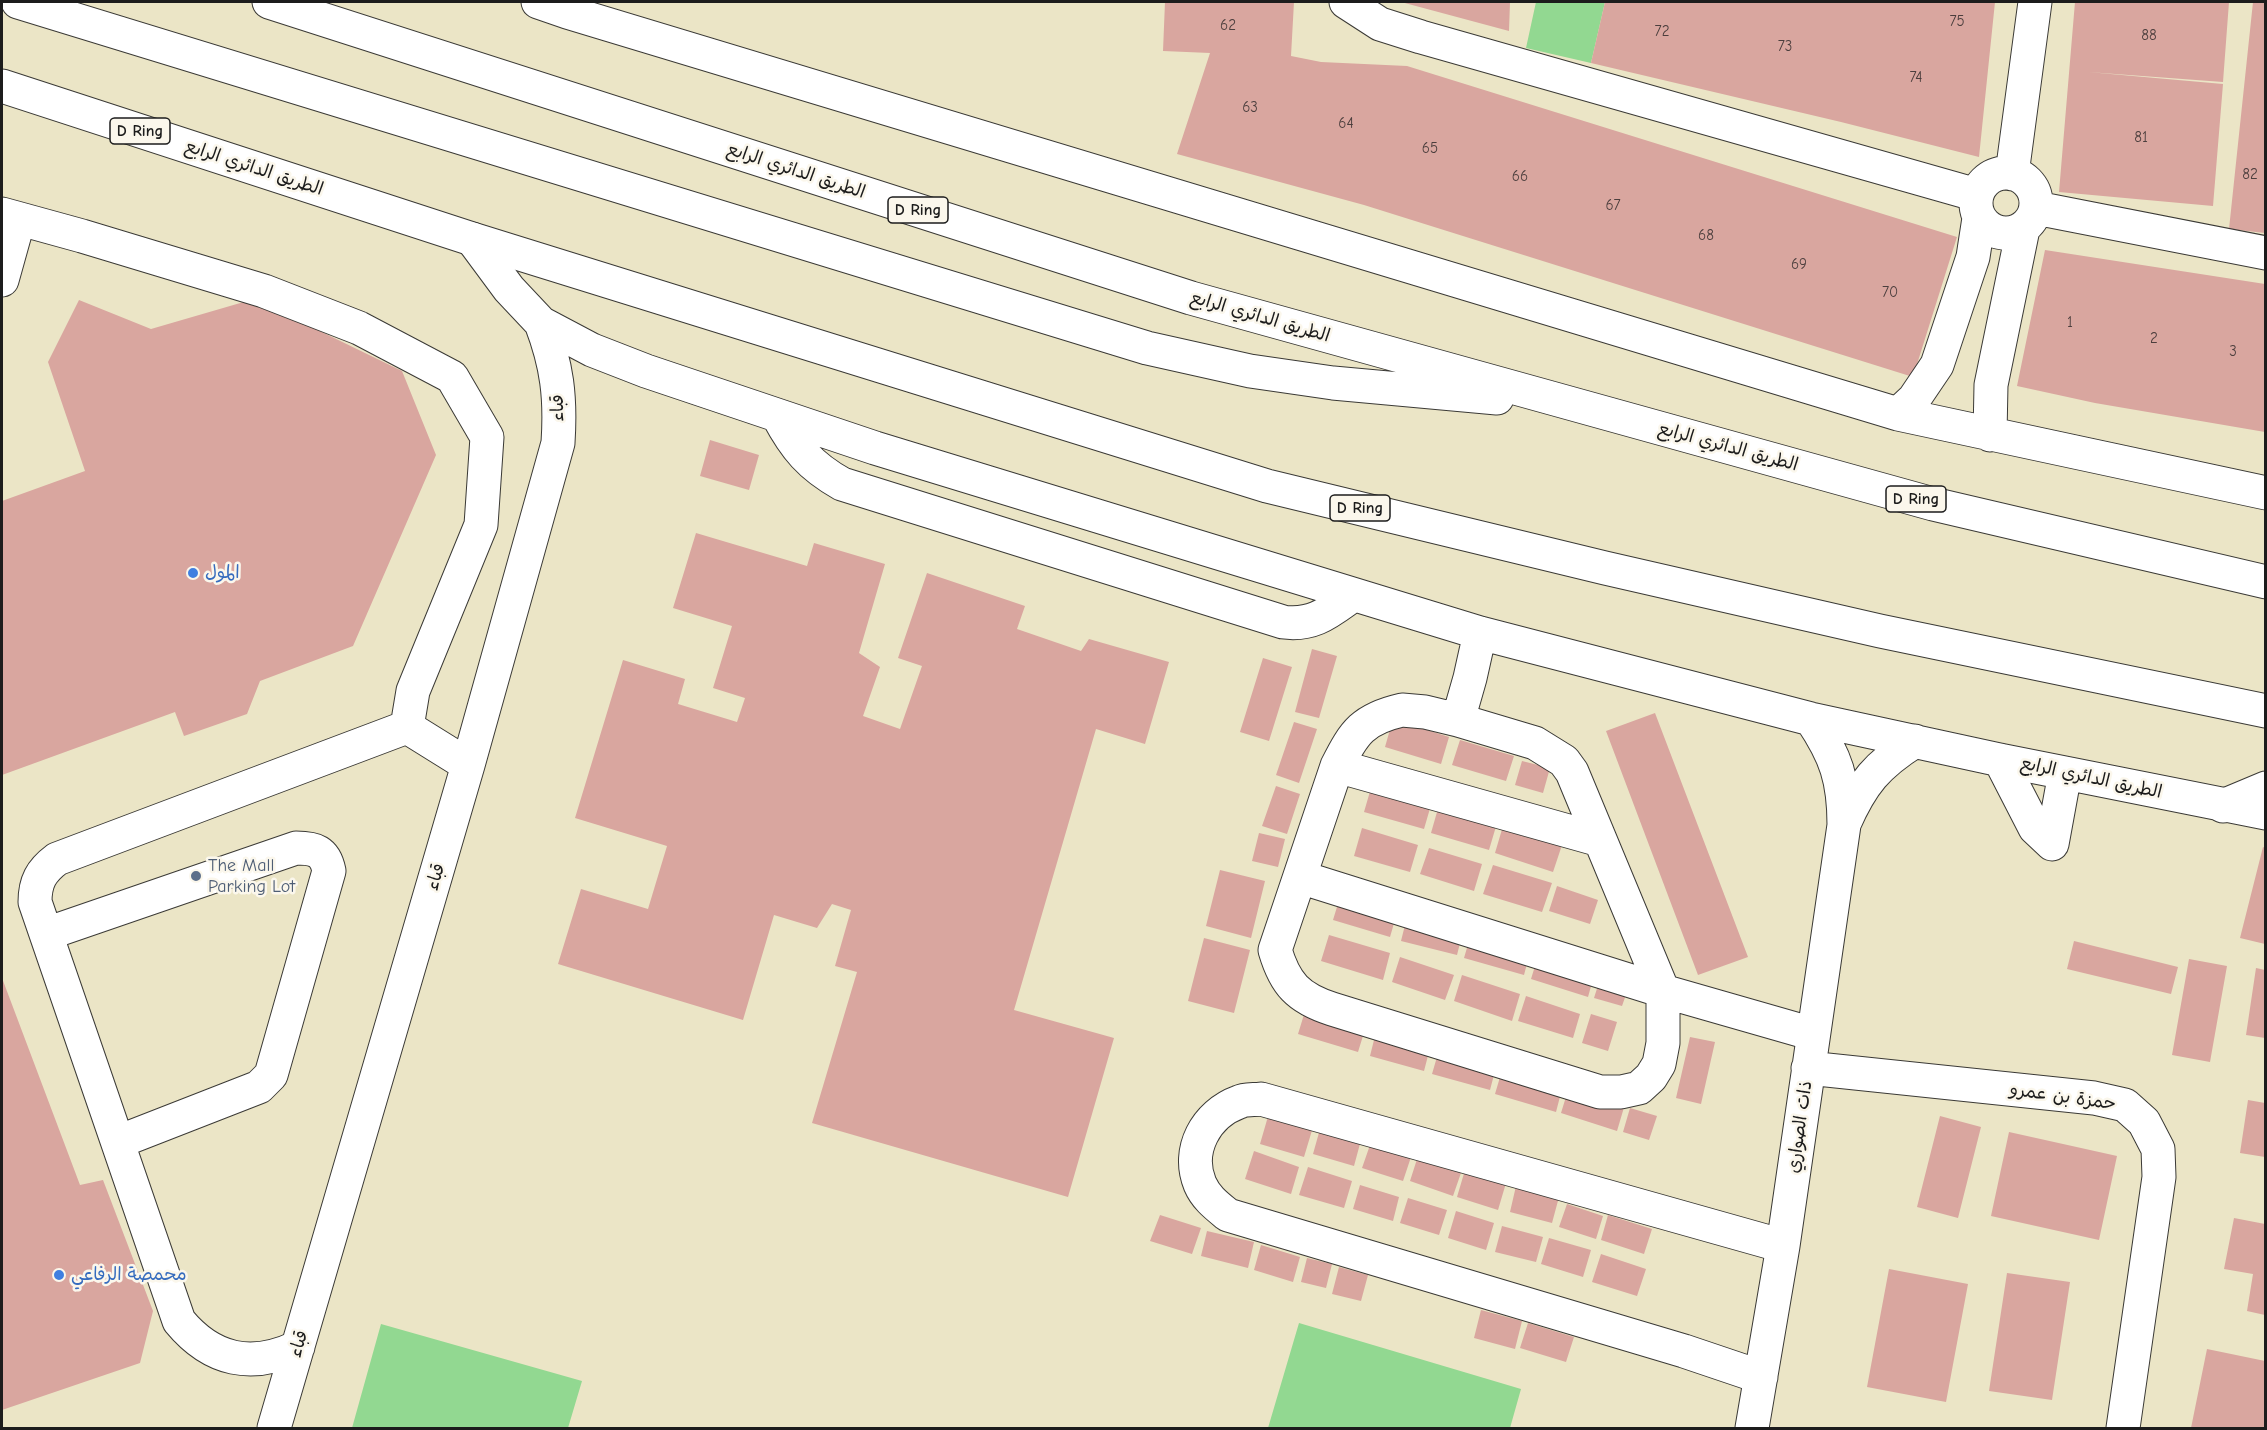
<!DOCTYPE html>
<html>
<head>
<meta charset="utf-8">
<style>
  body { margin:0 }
  #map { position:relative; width:2267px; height:1430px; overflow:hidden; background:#ebe5c6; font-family:"Comic Neue",sans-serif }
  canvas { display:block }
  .frame { position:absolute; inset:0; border:3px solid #1c1c1c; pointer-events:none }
</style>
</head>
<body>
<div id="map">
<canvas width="2267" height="1430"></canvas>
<div class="frame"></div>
</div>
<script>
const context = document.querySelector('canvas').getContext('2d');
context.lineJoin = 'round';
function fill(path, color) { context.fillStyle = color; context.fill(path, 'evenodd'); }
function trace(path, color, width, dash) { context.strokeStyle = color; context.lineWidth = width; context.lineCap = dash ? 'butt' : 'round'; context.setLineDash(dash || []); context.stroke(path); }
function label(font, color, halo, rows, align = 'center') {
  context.font = font + ' "Comic Neue","Playpen Sans Arabic",sans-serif'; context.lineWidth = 5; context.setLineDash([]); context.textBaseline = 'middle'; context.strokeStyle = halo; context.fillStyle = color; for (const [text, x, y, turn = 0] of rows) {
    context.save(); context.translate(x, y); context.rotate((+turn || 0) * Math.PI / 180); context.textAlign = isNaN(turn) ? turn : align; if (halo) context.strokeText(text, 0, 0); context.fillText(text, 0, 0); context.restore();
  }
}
fill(new Path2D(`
  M1536 2H1605L1591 63 1526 48Z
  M1299 1323 1521 1389 1510 1428H1268Z
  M381 1324 582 1381 568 1428H352Z`), '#92d891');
fill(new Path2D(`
  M1165 2H1294L1291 56 1321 62 1407 66 1957 237 1913 377 1364 205 1177 154 1210 53 1163 51Z
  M1401 2H1510L1509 31Z
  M1605 2H1995L1979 157 1841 122 1591 63Z
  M2075 2H2229L2223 82 2088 72 2223 84 2213 206 2059 192Z
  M2253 2H2265V233L2229 229Z
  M2045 250 2265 284V432L2095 403 2017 386Z
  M254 299 402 371 436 455 353 646 260 681 247 714 184 736 175 712 2 775V501L85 471 48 362 79 300 151 329Z
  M710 440 759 455 749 490 700 476Z
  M696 533 807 566 814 543 885 564 859 653 880 667 863 716 900 729 922 666 898 658 927 573 1025 606 1017 629 1081 651 1089 639 1169 662 1145 744 1096 729 1014 1010 1114 1038 1068 1197 812 1123 857 972 835 966 851 910 832 904 817 928 774 915 743 1020 558 964 581 889 648 909 667 846 575 818 623 660 685 679 678 704 737 722 745 698 713 688 732 626 673 608Z
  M1312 649 1337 656 1319 718 1295 712Z
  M1263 658 1292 667 1269 741 1240 732Z
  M1655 713 1748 957 1698 975 1606 731Z
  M1393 719 1449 737 1441 764 1385 747Z
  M1294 722 1317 729 1299 783 1276 775Z
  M1460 740 1514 756 1506 781 1452 765Z
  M1522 761 1550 768 1543 793 1515 785Z
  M1276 786 1300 794 1287 834 1262 826Z
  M1371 788 1431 805 1424 829 1364 812Z
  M1439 805 1497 823 1489 850 1431 833Z
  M1503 826 1562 845 1553 872 1495 853Z
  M1362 828 1418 845 1410 872 1354 856Z
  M1259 833 1285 839 1278 867 1252 861Z
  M2263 847 2265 848V944L2240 938Z
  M1429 848 1482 864 1474 891 1420 874Z
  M1493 865 1552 883 1542 912 1483 894Z
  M1220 870 1265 881 1251 938 1206 926Z
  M1557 886 1598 900 1590 924 1549 911Z
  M1340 897 1397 913 1390 937 1333 920Z
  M1407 917 1463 931 1457 955 1401 941Z
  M1471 934 1530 952 1524 975 1464 958Z
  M1329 935 1390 953 1383 980 1321 961Z
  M1204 938 1250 950 1234 1013 1188 1001Z
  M2074 941 2178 967 2171 994 2067 969Z
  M1539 953 1595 972 1588 997 1531 979Z
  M1400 957 1454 975 1445 1000 1392 982Z
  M2189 959 2227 966 2210 1062 2172 1055Z
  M2256 968 2265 970V1038L2246 1035Z
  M1462 975 1520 994 1512 1021 1454 1001Z
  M1601 976 1629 986 1622 1006 1594 998Z
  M2 978 80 1185 103 1180 153 1311 140 1363 2 1410Z
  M1526 996 1580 1014 1573 1038 1518 1021Z
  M1306 1008 1366 1026 1358 1052 1298 1034Z
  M1591 1014 1617 1022 1608 1051 1582 1043Z
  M1376 1032 1430 1048 1424 1071 1370 1056Z
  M1690 1037 1715 1042 1701 1104 1676 1098Z
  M1439 1050 1496 1067 1490 1090 1432 1074Z
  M1503 1067 1563 1085 1556 1112 1495 1094Z
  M1569 1087 1625 1104 1617 1131 1561 1113Z
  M2248 1100 2265 1103V1157L2240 1153Z
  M1630 1108 1657 1116 1649 1140 1623 1132Z
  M1269 1113 1313 1127 1304 1157 1260 1144Z
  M1940 1116 1981 1127 1958 1218 1917 1207Z
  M1320 1129 1361 1140 1354 1166 1313 1154Z
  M2009 1132 2117 1156 2099 1240 1991 1216Z
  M1370 1145 1411 1157 1403 1181 1362 1168Z
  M1254 1151 1299 1167 1291 1194 1245 1179Z
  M1418 1156 1462 1170 1453 1196 1410 1181Z
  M1308 1167 1352 1181 1344 1208 1299 1195Z
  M1465 1170 1506 1183 1498 1210 1457 1197Z
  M1360 1185 1399 1197 1393 1221 1353 1209Z
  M1516 1186 1559 1197 1552 1223 1510 1212Z
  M1408 1198 1447 1210 1439 1235 1400 1223Z
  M1567 1204 1603 1216 1596 1239 1559 1227Z
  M1456 1211 1494 1223 1486 1250 1448 1238Z
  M1160 1215 1201 1228 1192 1254 1150 1241Z
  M1608 1215 1652 1229 1644 1254 1601 1240Z
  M2234 1218 2265 1224V1315L2247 1311 2253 1274 2224 1269Z
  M1502 1226 1543 1237 1536 1262 1495 1252Z
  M1207 1231 1254 1242 1248 1268 1201 1256Z
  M1549 1238 1591 1250 1583 1277 1541 1264Z
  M1261 1245 1300 1257 1293 1282 1254 1270Z
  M1601 1254 1646 1269 1637 1296 1592 1282Z
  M1307 1258 1332 1264 1326 1288 1301 1282Z
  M1339 1267 1368 1275 1361 1301 1332 1294Z
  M1889 1269 1968 1284 1946 1402 1867 1387Z
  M2007 1273 2070 1282 2052 1400 1989 1391Z
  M1481 1310 1522 1321 1515 1349 1474 1338Z
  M1528 1323 1574 1337 1566 1362 1520 1348Z
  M2207 1349 2265 1361V1428H2191Z`), '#d9a69f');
const minor = new Path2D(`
  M538 2 567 12 1898 414 2266 493
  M1346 2 1380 24 1421 37 1977 195
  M1976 203a30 30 0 1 1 60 0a30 30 0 1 1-60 0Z
  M2012 174 2035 2
  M2036 208 2266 253
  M2 214 82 236 264 291 359 328 452 377 487 437 481 525 413 691 407 727
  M472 239 509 289 541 323 592 350 646 371 875 448 1480 633 1811 719 2000 760 2266 813
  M2 280 19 219
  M1898 414 1914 399 1937 365 1973 257 1979 218
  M778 416C795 448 810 466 842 484L1283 622C1314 626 1329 612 1353 595
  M1990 435 1991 385 2023 229
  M1402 710 1425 712 1458 720 1535 743 1564 761 1572 772 1663 991V1043L1659 1064 1651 1077 1639 1088 1621 1092H1600L1332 1009C1298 998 1285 984 1275 950L1337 766C1354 732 1363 719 1402 710Z
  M1458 720 1470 678 1480 633
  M2000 760 2035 828 2052 844 2065 773
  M1337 766 1600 840
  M1844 824C1862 783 1877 765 1915 741
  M1300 877 1663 991 1813 1034
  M46 934 296 848C315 848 325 851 329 871L271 1075 259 1087 118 1142
  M1808 1068 2094 1098 2125 1105 2144 1122 2158 1149 2159 1177 2123 1428
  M298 1347C252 1369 212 1361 179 1321L35 902C35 882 41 871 57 859L407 727 468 765
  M1761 1377 1684 1351 1228 1215C1217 1206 1206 1198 1200 1184 1186 1150 1206 1114 1239 1102 1245 1099 1254 1100 1261 1099L1783 1246
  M274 1428 468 765 558 443C561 397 557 365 541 323
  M1752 1428 1783 1246 1844 825C1844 780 1836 756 1811 719`);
const major = new Path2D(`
  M18 2 1147 348 1250 371 1333 383 1497 398
  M269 2 1191 298 1933 504 2266 582
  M2 86 472 239 1267 486 1605 568 1880 631 2266 711
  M2223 806 2266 788`);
trace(minor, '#3b3a36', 35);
trace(major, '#3b3a36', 35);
trace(minor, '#fff', 33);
trace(major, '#fff', 33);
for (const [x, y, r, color] of [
  [193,573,6,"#3f7fe0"],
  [196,876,6,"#5c6f8a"],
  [59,1275,6,"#3f7fe0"]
]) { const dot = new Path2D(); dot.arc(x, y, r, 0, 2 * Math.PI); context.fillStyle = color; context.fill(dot); trace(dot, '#fbf7ec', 2); }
label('15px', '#4b3e3d', null, [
  ["75",1957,22],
  ["62",1228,26],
  ["72",1662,32],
  ["88",2149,36],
  ["73",1785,47],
  ["74",1916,78],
  ["63",1250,108],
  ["64",1346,124],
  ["81",2141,138],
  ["65",1430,149],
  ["82",2250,175],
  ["66",1520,177],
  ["67",1613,206],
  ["68",1706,236],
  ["69",1799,265],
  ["70",1890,293],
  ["1",2070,323],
  ["2",2154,339],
  ["3",2233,352]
]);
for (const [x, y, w] of [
  [140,131,60],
  [918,210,60],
  [1916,499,60],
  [1360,508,60]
]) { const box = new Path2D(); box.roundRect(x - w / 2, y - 13, w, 26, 4.5); context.fillStyle = '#fbf7ec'; context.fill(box); trace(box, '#1c1c1c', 1.5); }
label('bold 16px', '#1c1c1c', null, [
  ["D Ring",140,131],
  ["D Ring",918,210],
  ["D Ring",1916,499],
  ["D Ring",1360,508]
]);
label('18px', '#1c1c1c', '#fbf7ec', [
  ["الطريق الدائري الرابع",254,168,18],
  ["الطريق الدائري الرابع",796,171,18],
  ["الطريق الدائري الرابع",1260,317,16],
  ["قباء",558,408,-91],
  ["الطريق الدائري الرابع",1728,447,15],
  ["الطريق الدائري الرابع",2091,778,12],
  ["قباء",436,877,-74],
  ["حمزة بن عمرو",2063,1097,8],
  ["ذات الصواري",1800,1127,-82],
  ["قباء",299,1344,-74]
]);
label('18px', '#366cbe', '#fbf7ec', [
  ["المول",205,573],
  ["محمصة الرفاعي",71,1275]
], 'left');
label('18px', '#4e5e75', '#fbf7ec', [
  ["The Mall",208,866],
  ["Parking Lot",208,887]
], 'left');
</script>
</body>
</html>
